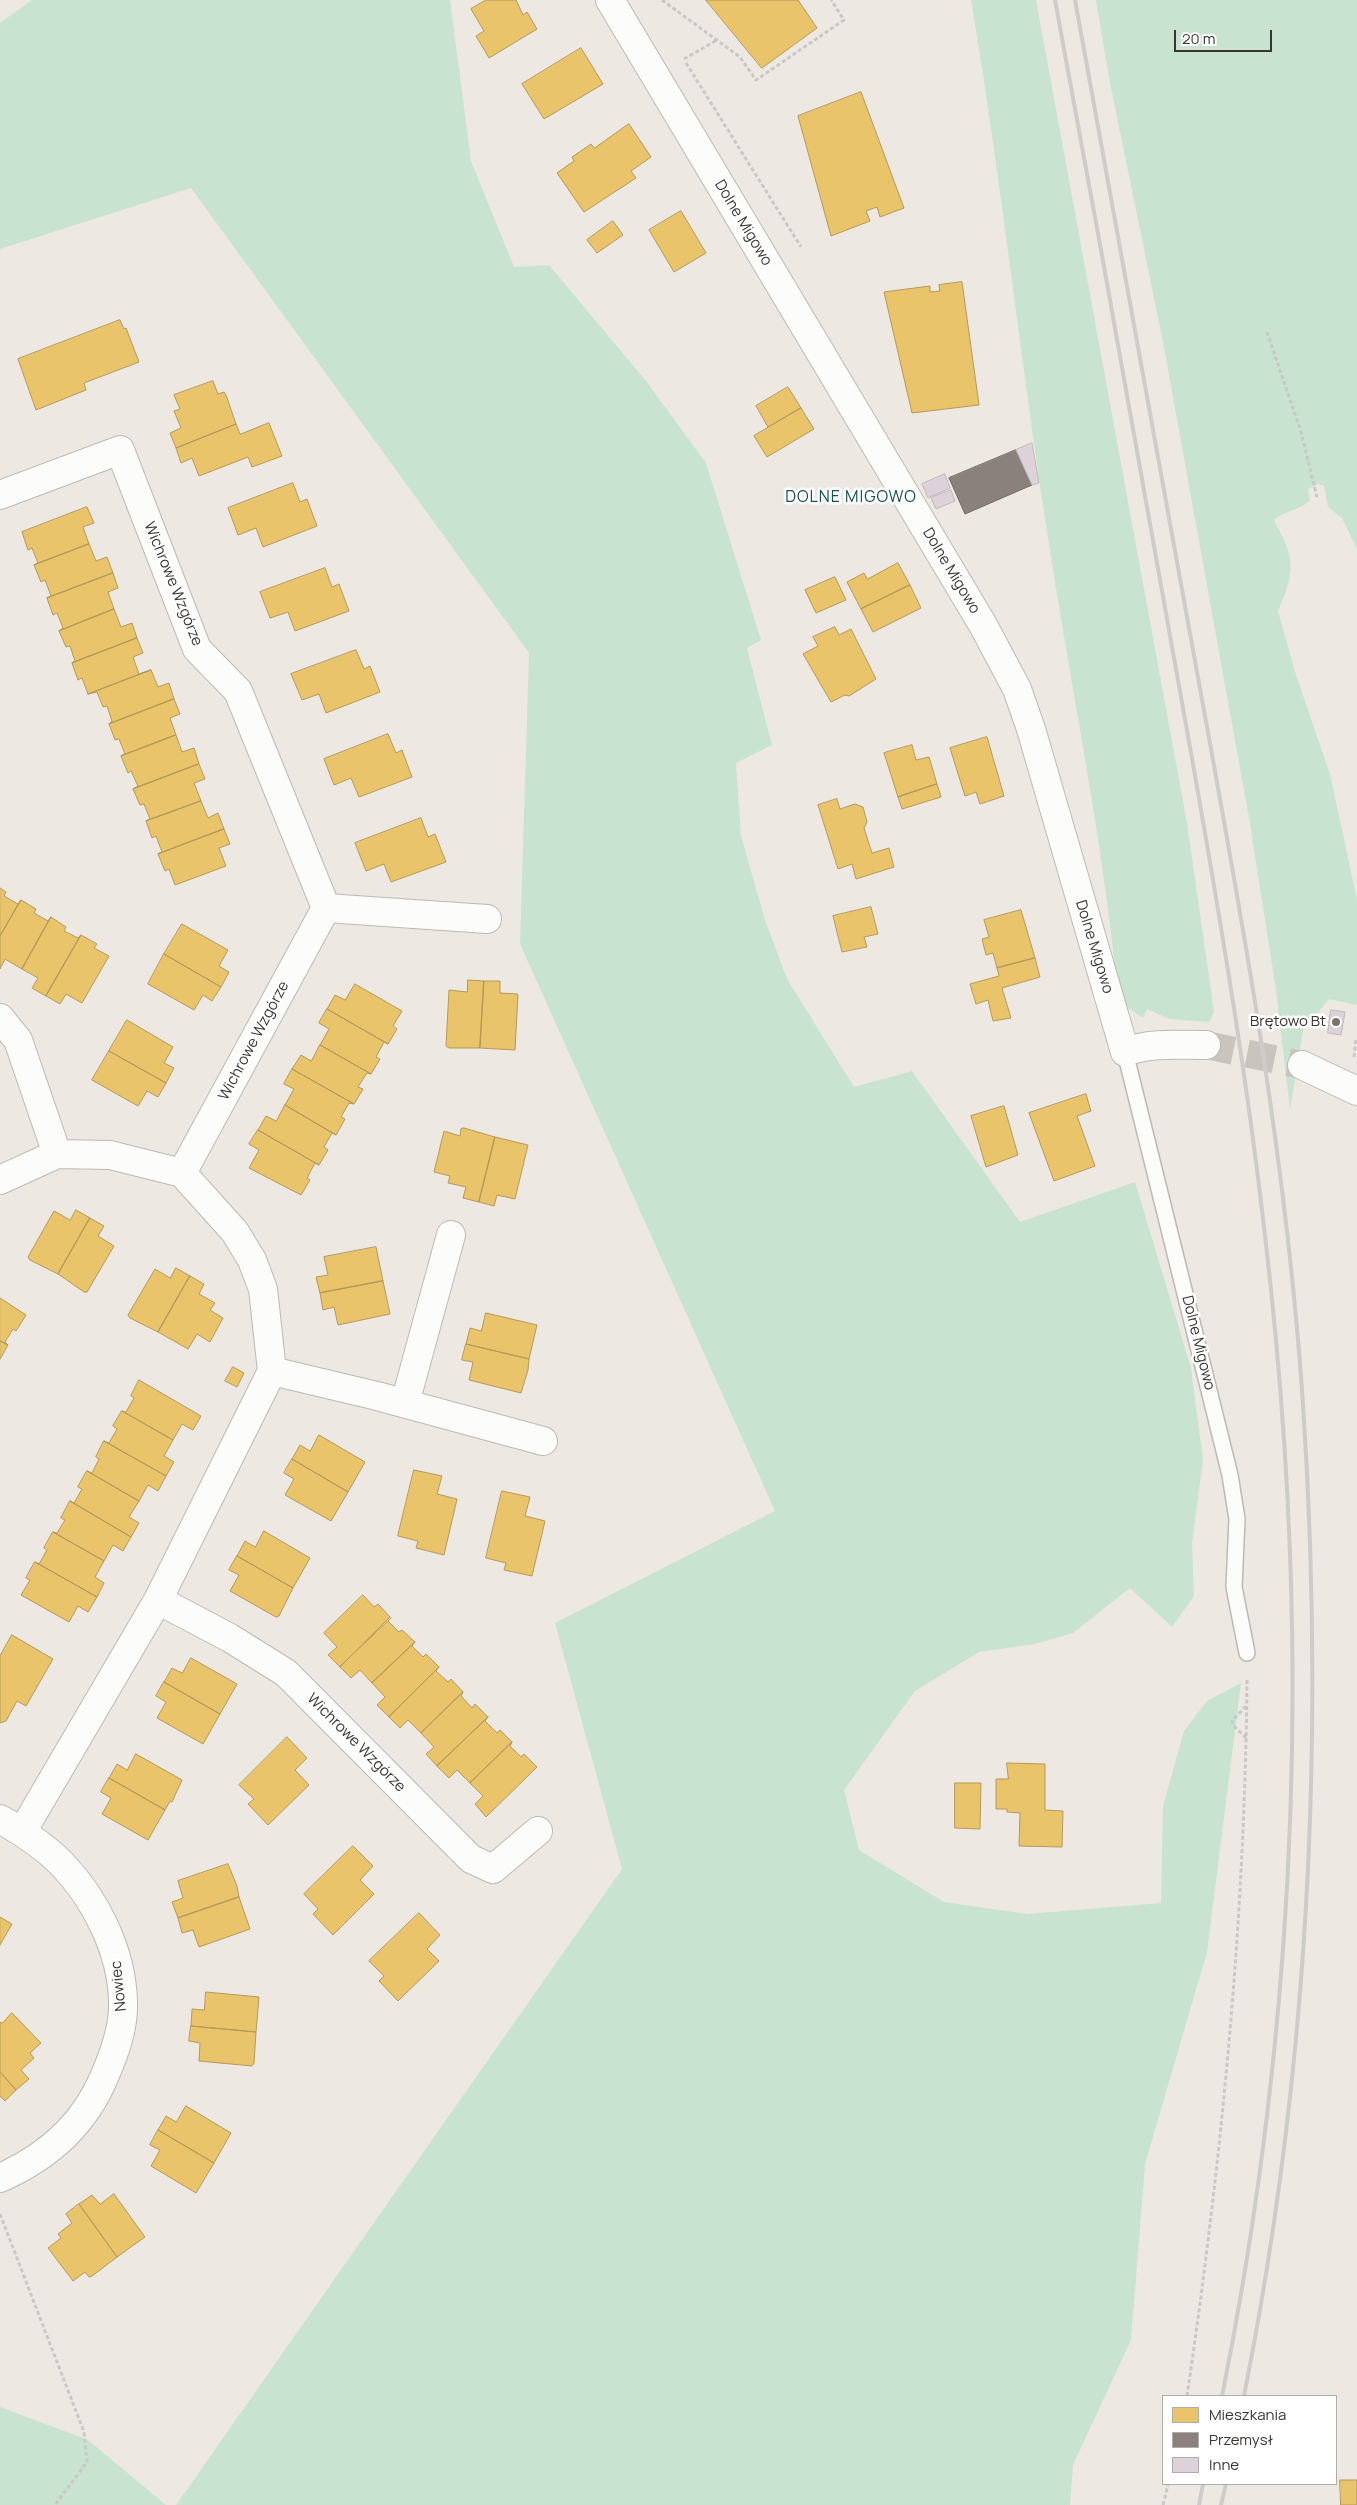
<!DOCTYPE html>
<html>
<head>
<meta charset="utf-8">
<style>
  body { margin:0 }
  #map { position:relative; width:1357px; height:2505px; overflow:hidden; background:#eee8e3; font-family:Manrope,sans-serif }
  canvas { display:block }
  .legend { position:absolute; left:1162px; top:2395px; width:175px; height:90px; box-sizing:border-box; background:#fff; border:1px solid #b0aead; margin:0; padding:6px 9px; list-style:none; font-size:15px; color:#393531 }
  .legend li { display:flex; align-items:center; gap:10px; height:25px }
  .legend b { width:25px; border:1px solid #b0aead }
  .scale { position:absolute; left:1174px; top:30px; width:98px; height:22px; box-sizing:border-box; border:2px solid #393531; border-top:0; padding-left:6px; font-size:15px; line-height:18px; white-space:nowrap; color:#393531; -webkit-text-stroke:4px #fff; paint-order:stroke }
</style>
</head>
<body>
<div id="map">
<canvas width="1357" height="2505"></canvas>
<ul class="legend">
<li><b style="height:14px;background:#e9c46a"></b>Mieszkania</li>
<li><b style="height:14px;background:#8a817c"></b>Przemysł</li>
<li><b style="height:14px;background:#ded2da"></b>Inne</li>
</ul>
<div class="scale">20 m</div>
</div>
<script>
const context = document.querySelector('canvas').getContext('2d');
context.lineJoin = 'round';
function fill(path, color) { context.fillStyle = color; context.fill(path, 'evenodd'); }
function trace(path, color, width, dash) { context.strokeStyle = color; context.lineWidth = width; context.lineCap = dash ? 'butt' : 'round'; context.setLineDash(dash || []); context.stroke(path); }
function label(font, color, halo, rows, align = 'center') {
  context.font = font + ' Manrope,sans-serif'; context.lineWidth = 5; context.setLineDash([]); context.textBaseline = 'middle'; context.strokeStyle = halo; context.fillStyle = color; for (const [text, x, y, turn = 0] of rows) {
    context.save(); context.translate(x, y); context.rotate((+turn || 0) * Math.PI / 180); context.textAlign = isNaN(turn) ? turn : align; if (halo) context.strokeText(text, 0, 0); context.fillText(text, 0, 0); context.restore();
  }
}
fill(new Path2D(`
  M32 0H450L471 161 514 267 549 265 646 381 706 463 761 640 747 648 772 745 736 763 741 836 765 920 787 979 854 1087 912 1071 1020 1222 1135 1182 1191 1368 1203 1460 1192 1543 1194 1596 1172 1627 1130 1588 1073 1633 1035 1644 979 1652 915 1691 844 1790 859 1850 944 1902 1027 1914 1161 1903 1163 1806 1184 1731 1207 1701 1241 1683 1207 1952 1145 2164 1131 2340 1073 2465 1070 2505H176L622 1869 555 1623 775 1511 520 944 529 653 191 188 0 249V23Z
  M971 0H1036L1187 823 1214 1012 1209 1022 1169 1019 1147 1009 1143 1018 1128 1008 1118 996C1104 847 1073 699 1050 551 1021 367 1002 183 971 0Z
  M1096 0H1357V549L1342 518 1328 507 1324 486 1319 484 1308 489 1310 500C1301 511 1283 510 1274 521 1296 558 1295 573 1278 611L1296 675 1330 774 1357 900V1005L1329 999 1303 1031 1290 1110 1276 990 1249 818 1163 342 1110 83Z
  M0 2407 88 2440 166 2505H0Z`), '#c8e4d0');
const homes = new Path2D(`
  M486 0H516L523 15 527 12 537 29 489 58 476 36 484 31 471 9Z
  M706 0H798L817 28 762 68Z
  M581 48 603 84 544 119 522 84Z
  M861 92 904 208 880 217 877 207 866 211 870 221 831 236 798 116Z
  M629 124 651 157 631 171 636 178 584 212 557 173 574 161 572 157 591 144 594 148Z
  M681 211 706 253 674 272 649 230Z
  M613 221 623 235 597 253 587 240Z
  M962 282 979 405 912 413 884 292 930 286V292L940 291 939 285Z
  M120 320 124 329 126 328 139 362 84 383 86 390 36 410 18 359Z
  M213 381 218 394 224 392 226 395 236 424 176 448 170 433 181 428 174 411 180 409 174 395Z
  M788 387 801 408 768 427 756 406Z
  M801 408 814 429 767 457 754 436Z
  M269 423 282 456 252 467 248 457 199 476 192 458 181 463 176 448 236 424 240 434Z
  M293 483 300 502 307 499 317 526 263 547 256 528 238 535 228 508Z
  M87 507 94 523 83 527 89 544 34 565 38 563 32 548 28 550 22 532Z
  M89 544 96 561 107 557 113 573 47 598 51 596 45 580 41 582 34 565Z
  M898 563 910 585 861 609 847 582 864 573 867 579Z
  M325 568 332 587 339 584 349 611 295 631 288 612 270 618 260 592Z
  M113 573 118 588 108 592 114 609 59 631 63 628 57 613 53 615 47 598Z
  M835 577 846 600 816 613 805 590Z
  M910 585 921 608 873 632 861 609Z
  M114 609 121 627 132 623 137 638 72 663 75 661 70 646 66 647 59 631Z
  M835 627 839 635 851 629 876 679 849 696 845 695 831 702 803 654 818 646 813 637Z
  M137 638 143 653 133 657 139 674 151 670 88 694 82 678 78 680 72 663Z
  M356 650 364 669 370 666 380 692 326 713 319 694 302 700 291 674Z
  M151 670 158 687 169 683 174 699 109 724 112 721 107 706 103 707 97 692 88 694Z
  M174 699 180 714 170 718 176 735 121 756 125 754 119 739 115 740 109 724Z
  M388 734 396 753 402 750 412 777 359 797 351 778 334 785 324 759Z
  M176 735 182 752 194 748 199 764 133 789 138 786 131 771 128 773 121 756Z
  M987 737 1004 796 980 804 976 792 965 796 950 748Z
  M912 745 916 760 929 757 937 784 898 797 884 753Z
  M199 764 205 779 194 783 201 801 146 821 150 819 144 804 140 805 133 789Z
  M937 784 941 797 902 809 898 797Z
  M837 799 840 809 855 804 863 807 867 822 864 828 872 853 889 848 894 867 856 879 852 864 838 869 818 805Z
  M201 801 208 818 218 813 224 829 158 854 162 852 156 836 152 838 146 821Z
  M421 818 428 837 435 834 446 862 391 882 384 864 366 871 355 843Z
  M224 829 230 844 219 848 226 866 175 885 169 869 165 871 158 854Z
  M0 888 6 892 4 896 18 904 21 900 0 936Z
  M21 900 36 909 34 913 48 921 51 917 22 969 5 959 0 969V936Z
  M871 907 878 934 864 937 867 947 842 952 833 916Z
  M1021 910 1035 958 997 968 993 953 986 955 982 939 989 937 984 920Z
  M51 917 66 927 64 931 78 938 81 935 46 996 32 988 38 978 22 969Z
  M182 924 228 950 219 966 229 972 221 987 164 954Z
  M81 935 97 944 94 948 109 956 82 1003 66 994 60 1004 46 996Z
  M164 954 221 987 212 1001 203 995 194 1010 148 984Z
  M1035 958 1040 977 1002 988 1011 1018 993 1021 988 1000 976 1004 970 984 999 976 997 968Z
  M468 980 484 981 480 1048H449L446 1046 449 990 467 992Z
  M484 981H500V993L518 994 515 1050 480 1048Z
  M355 984 402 1011 393 1026 397 1029 388 1044 327 1009 335 995 345 1000Z
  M327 1009 388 1044 384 1042 376 1057 380 1059 371 1074 320 1045 329 1029 319 1023Z
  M127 1020 173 1047 164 1063 174 1068 166 1083 109 1051Z
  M320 1045 371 1074 367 1073 358 1087 363 1089 354 1104 292 1069 301 1055 311 1061Z
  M109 1051 166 1083 158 1097 147 1091 138 1106 92 1080Z
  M292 1069 354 1104 349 1103 341 1117 345 1119 336 1135 285 1105 294 1089 284 1084Z
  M1086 1094 1091 1111 1077 1116 1095 1166 1054 1181 1029 1113Z
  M285 1105 336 1135 332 1133 324 1147 328 1150 319 1165 258 1130 266 1116 276 1121Z
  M1004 1106 1018 1155 986 1167 971 1116Z
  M464 1128 495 1137 479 1202 463 1198 466 1187 448 1183 450 1176 434 1172 444 1131 460 1136 461 1129Z
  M258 1130 319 1165 315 1163 307 1178 310 1180 301 1195 249 1168 259 1150 249 1144Z
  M495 1137 528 1145 515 1199 497 1195 494 1206 479 1202Z
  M76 1210 90 1218 58 1274 30 1260 28 1257 54 1211 70 1220Z
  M90 1218 104 1226 98 1236 114 1246 87 1292H84L58 1274Z
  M376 1247 383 1281 320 1293 316 1277 328 1275 324 1257Z
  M176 1268 190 1276 158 1332 130 1318 128 1315 155 1269 170 1278Z
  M190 1276 204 1284 199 1294 215 1303 210 1310 223 1318 210 1342 197 1334 188 1349 158 1332Z
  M383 1281 390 1314 338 1325 334 1307 323 1310 320 1293Z
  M0 1298 26 1315 16 1331 13 1329 5 1342 8 1345 0 1341Z
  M486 1313 537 1325 529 1359 466 1344 470 1328 481 1331Z
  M0 1341 8 1345 0 1359Z
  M466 1344 529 1359 528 1370 521 1393 469 1380 473 1362 462 1360Z
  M233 1367 244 1373 237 1387 225 1381Z
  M139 1380 201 1416 193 1430 182 1424 173 1440 122 1411 126 1412 134 1398 131 1396Z
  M122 1411 173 1440 164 1456 174 1462 166 1476 104 1441 109 1443 117 1429 113 1426Z
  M319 1435 365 1462 348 1492 292 1459 300 1445 310 1451Z
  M104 1441 166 1476 158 1491 148 1485 139 1501 87 1471 92 1473 99 1459 96 1457Z
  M292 1459 348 1492 331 1521 285 1495 294 1479 284 1473Z
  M414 1470 442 1476 437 1494 457 1499 444 1555 416 1548 418 1541 398 1536Z
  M87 1471 139 1501 129 1517 139 1523 131 1537 70 1501 74 1503 82 1489 78 1487Z
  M502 1491 530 1497 525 1516 545 1521 532 1576 504 1570 506 1563 486 1558Z
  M70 1501 131 1537 123 1551 113 1545 104 1561 53 1532 57 1533 65 1520 61 1518Z
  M264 1531 310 1558 293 1588 237 1556 245 1541 255 1547Z
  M53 1532 104 1561 95 1577 104 1583 97 1597 35 1562 39 1564 47 1550 44 1548Z
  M237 1556 293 1588 279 1616 276 1617 230 1591 239 1575 229 1570Z
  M35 1562 97 1597 88 1612 78 1606 69 1622 21 1595 30 1580 26 1578Z
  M363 1595 374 1607 378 1604 390 1617 340 1667 328 1655 337 1647 324 1633Z
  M391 1618 388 1621 399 1632 402 1630 415 1642 372 1683 360 1670 351 1678 340 1667Z
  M12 1635 53 1659 26 1706 17 1701 6 1721 0 1723V1656Z
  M415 1642 412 1646 423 1657 426 1654 439 1667 389 1717 377 1705 385 1697 372 1683Z
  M191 1658 237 1684 220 1714 164 1682 172 1668 182 1673Z
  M439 1667 436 1671 448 1682 451 1679 463 1692 421 1733 408 1720 400 1728 389 1717Z
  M164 1682 220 1714 203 1744 157 1718 166 1702 156 1696Z
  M463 1692 461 1696 472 1708 475 1704 488 1717 437 1766 426 1754 434 1747 421 1733Z
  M488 1717 485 1721 497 1733 500 1730 512 1742 470 1783 457 1770 449 1778 437 1766Z
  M287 1737 307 1758 295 1770 309 1785 268 1825 248 1804 254 1799 239 1785Z
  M512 1742 510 1746 521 1757 524 1754 537 1767 486 1817 475 1804 483 1796 470 1783Z
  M136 1754 182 1780 172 1802 170 1801 165 1810 109 1778 117 1764 127 1770Z
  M1007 1763 1045 1764V1810L1063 1811 1062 1847 1019 1846 1020 1813 1007 1812V1809H996V1779H1008Z
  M109 1778 165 1810 148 1840 102 1814 111 1798 101 1792Z
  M955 1783H981L980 1829 955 1828Z
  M353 1846 373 1866 360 1880 374 1894 333 1935 313 1914 318 1909 304 1894Z
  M228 1864 237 1886 239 1897 178 1918 172 1902 183 1898 178 1881Z
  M239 1897 250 1929 199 1947 193 1930 182 1933 178 1918Z
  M419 1913 440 1935 427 1949 439 1961 398 2001 379 1981 384 1976 369 1961Z
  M0 1917 12 1924 0 1945Z
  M206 1992 259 1997 256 2032 191 2026 192 2009 204 2010Z
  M12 2013 41 2043 30 2053 34 2058 21 2070 29 2079 16 2090 0 2072V2022L2 2023Z
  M191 2026 256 2032 254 2063 252 2066 199 2061 200 2043 189 2041Z
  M0 2072 16 2090 5 2101 0 2096Z
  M186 2106 231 2133 214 2163 158 2130 166 2116 176 2122Z
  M158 2130 214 2163 196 2193 151 2166 160 2150 150 2145Z
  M114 2194 145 2237 117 2257 79 2204 92 2195 100 2204Z
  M79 2204 117 2257 92 2276 89 2277 85 2272 73 2281 48 2248 61 2238 58 2234 72 2223 66 2214Z
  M1340 2480H1357V2505H1341Z`);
fill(homes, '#e9c46a');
trace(homes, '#b49959', 1);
const industry = new Path2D(`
  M1016 450 1032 485 965 514 949 478Z`);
fill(industry, '#8a817c');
trace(industry, '#726a66', 1);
const building = new Path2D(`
  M1032 443 1039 483 1032 485 1016 450Z
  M945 474 950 488 928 498 922 484Z
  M951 490 955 501 936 509 931 498Z
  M1331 1010 1345 1012 1341 1035 1328 1033Z`);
fill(building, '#ded2da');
trace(building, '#bdb9b9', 1);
trace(new Path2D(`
  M1206 1045 1302 1065`), '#cac4bf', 28, [28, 14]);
const lane = new Path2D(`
  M1125 1052 1230 1475 1237 1519 1234 1587 1247 1653`);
const street = new Path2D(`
  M610 0 983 625 1017 689 1031 729 1125 1052C1151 1042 1179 1045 1206 1045
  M0 495 120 450 197 649 238 691 326 908 182 1173
  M326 908 487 919
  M0 1018 18 1040 57 1154
  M1302 1065 1357 1091
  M0 1180 57 1154 110 1155 182 1173 235 1232 252 1260 263 1289 272 1371 158 1600 22 1832
  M272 1371 377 1396 543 1441
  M405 1403 451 1235
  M158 1600 230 1638 286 1673 471 1859 493 1869 538 1831
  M0 1819C21 1831 44 1846 61 1863 96 1899 122 1952 123 2002 124 2027 115 2052 105 2075 85 2124 48 2157 0 2178`);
trace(lane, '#beb9b5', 18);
trace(street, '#beb9b5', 30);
trace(new Path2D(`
  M662 0 740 57 756 80 844 20 831 0
  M684 59 717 40
  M686 63 801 247
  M1267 332 1301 432 1317 497
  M1354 1057 1356 1038
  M1246 1738 1233 1725 1232 1721 1246 1706
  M0 2214 84 2432 87 2462 55 2505
  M1187 2396C1222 2158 1245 1918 1247 1678
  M1163 2505 1168 2484`), '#cac8c6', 3, [4, 2.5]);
trace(lane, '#fcfcfb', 15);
trace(street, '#fcfcfb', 28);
trace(new Path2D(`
  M1055 0C1096 219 1135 439 1174 658 1224 934 1272 1209 1287 1489 1304 1791 1282 2099 1222 2396
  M1075 0C1117 231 1159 463 1201 694 1244 929 1287 1165 1303 1404 1325 1735 1309 2070 1244 2396
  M1199 2505 1203 2484
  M1221 2505 1226 2484`), '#cdccca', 4);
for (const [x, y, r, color] of [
  [1336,1022,5,"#78746f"]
]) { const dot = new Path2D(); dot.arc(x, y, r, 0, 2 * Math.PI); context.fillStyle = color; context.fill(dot); trace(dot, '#fff', 2); }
label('15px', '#393531', '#fff', [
  ["Dolne Migowo",743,223,59],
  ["Dolne Migowo",951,571,59],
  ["Wichrowe Wzgórze",173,584,68],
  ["Dolne Migowo",1094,947,73],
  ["Wichrowe Wzgórze",254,1041,-62],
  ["Dolne Migowo",1198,1343,76],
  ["Wichrowe Wzgórze",356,1743,45],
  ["Nowiec",119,1986,-96]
]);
label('15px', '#393531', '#fff', [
  ["Brętowo Bt",1326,1022]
], 'right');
context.letterSpacing = '1px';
label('16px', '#145058', '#fff', [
  ["DOLNE MIGOWO",851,498]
]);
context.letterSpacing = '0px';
</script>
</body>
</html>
